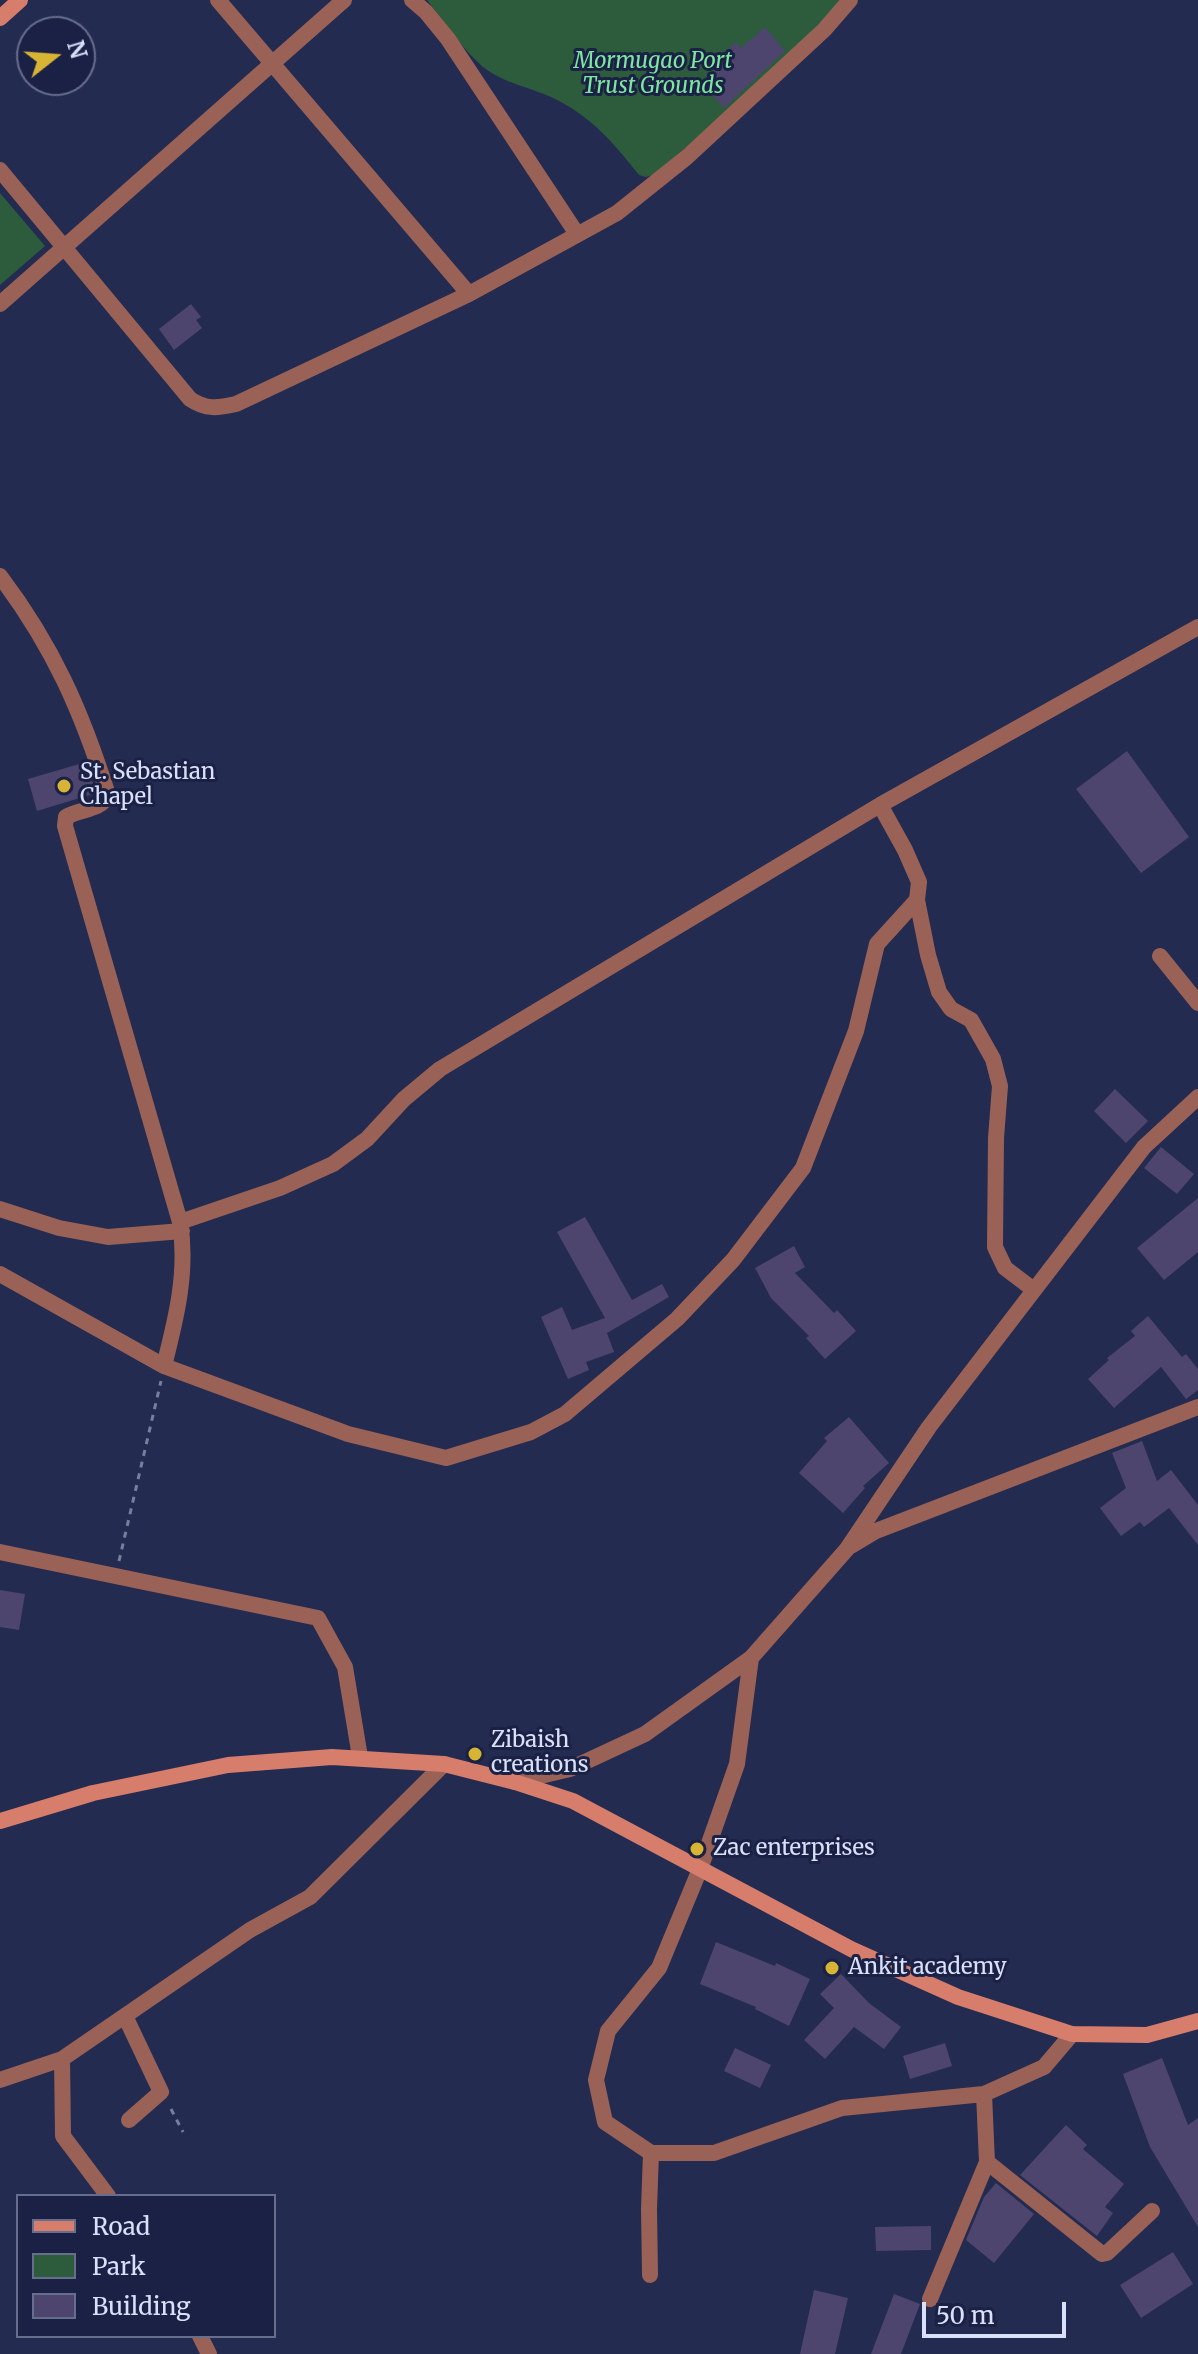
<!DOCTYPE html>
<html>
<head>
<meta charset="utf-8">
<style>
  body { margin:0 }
  #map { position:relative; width:1198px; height:2354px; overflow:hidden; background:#232b50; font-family:Merriweather,serif }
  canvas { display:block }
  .legend { position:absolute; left:16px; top:2194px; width:260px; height:144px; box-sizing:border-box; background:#1a2145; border:2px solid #666d8d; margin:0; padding:10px 14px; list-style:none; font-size:24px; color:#d9e0f9 }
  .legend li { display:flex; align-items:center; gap:16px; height:40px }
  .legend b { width:40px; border:2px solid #666d8d }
  .north { position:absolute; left:16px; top:16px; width:80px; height:80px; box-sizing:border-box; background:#1a2145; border:2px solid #666d8d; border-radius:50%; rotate:73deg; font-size:22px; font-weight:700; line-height:32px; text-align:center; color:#d9e0f9 }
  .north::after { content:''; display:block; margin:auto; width:28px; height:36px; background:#d8b434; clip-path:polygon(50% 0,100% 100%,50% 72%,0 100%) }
  .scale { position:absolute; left:922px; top:2302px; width:144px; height:36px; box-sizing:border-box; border:4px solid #d9e0f9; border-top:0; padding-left:10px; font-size:24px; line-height:28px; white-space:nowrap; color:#d9e0f9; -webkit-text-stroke:6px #1a2145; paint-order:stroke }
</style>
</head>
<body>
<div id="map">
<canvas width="1198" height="2354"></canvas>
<ul class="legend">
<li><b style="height:10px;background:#d77d6b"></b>Road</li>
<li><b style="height:22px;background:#2c5c3c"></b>Park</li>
<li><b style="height:22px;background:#4d456e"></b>Building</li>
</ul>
<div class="north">N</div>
<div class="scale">50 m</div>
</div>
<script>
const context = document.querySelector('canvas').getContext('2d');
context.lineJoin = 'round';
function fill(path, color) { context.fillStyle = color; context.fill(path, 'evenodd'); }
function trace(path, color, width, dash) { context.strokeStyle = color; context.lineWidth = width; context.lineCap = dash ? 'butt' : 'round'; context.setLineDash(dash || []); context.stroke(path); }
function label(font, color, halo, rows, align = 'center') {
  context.font = font + ' Merriweather,serif'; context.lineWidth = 6; context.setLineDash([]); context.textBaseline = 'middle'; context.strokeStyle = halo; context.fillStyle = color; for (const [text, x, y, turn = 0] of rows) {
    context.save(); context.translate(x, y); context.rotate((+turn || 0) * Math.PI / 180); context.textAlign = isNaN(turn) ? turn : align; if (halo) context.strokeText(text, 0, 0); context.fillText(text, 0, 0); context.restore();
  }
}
fill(new Path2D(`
  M427 0H841L789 56 674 158 653 175 646 177 639 175C613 142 590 115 551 97 529 87 503 83 483 67 462 49 445 22 427 0Z
  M0 193 45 246 0 285Z`), '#2c5c3c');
fill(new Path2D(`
  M765 27 785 51 724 108 701 82 726 61 721 55 736 42 741 48Z
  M191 304 201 317 196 320 202 328 174 350 159 329Z
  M1127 751 1189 837 1141 873 1076 789Z
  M86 762 96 793 37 811 28 779Z
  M1115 1089 1148 1121 1126 1143 1094 1111Z
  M1161 1147 1194 1174 1177 1194 1144 1168Z
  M1198 1198V1252L1164 1280 1137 1248Z
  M585 1217 632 1300 662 1284 669 1297 607 1333 614 1352 586 1362 589 1370 568 1379 541 1317 562 1307 572 1330 605 1318 557 1232Z
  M794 1246 805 1267 795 1273 834 1313 837 1310 856 1331 825 1359 806 1338 809 1336 771 1298 755 1268Z
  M1148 1316 1182 1357 1186 1354 1198 1369V1390L1186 1399 1161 1367 1114 1408 1088 1379 1109 1360 1107 1358 1135 1336 1131 1331Z
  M849 1417 889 1463 863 1486 865 1488 843 1513 799 1473 827 1441 824 1438Z
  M1142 1441 1157 1481 1171 1470 1198 1505V1545L1169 1508 1144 1527 1140 1522 1121 1536 1100 1508 1126 1488 1112 1453Z
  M0 1590 25 1594 19 1630 0 1627Z
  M716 1942 775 1966 776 1963 810 1979 789 2026 755 2009 756 2007 700 1984Z
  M841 1974 869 2003 901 2027 884 2049 854 2027 825 2059 804 2040 834 2008 820 1994Z
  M945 2043 952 2066 910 2079 903 2056Z
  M735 2048 771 2065 760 2088 724 2071Z
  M1162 2058 1188 2125 1198 2118V2227L1150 2147 1123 2074Z
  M1066 2125 1087 2145 1083 2149 1124 2184 1105 2207 1113 2213 1097 2236 1020 2175Z
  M996 2183 1034 2214 994 2263 966 2240 984 2197Z
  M931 2226V2250L876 2251 875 2227Z
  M1173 2252 1193 2284 1141 2318 1120 2285Z
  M814 2290 848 2298 835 2354H800Z
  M894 2294 920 2304 901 2354H871Z`), '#4d456e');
trace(new Path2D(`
  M119 1561 161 1381
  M171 2109 183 2132`), '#777f9e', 3, [6, 6]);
trace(new Path2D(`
  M218 0 469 294
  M412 0 426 12 448 39 577 234
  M0 170 190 399C206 410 218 408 236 404L469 294 617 213 687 157 824 30 850 0
  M0 304 344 0
  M0 576C53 646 82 712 108 795 102 810 80 809 66 817L65 826 180 1222 280 1188 333 1164 367 1139 404 1099 440 1069 880 805 1198 627
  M880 805 905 850 919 882 917 900 928 955 939 992 951 1009 971 1020 993 1059 1000 1086 996 1138 995 1247 1005 1268 1034 1290
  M1160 956 1198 1003
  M0 1209 59 1228 108 1237 182 1231
  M0 1274 164 1366 348 1434 446 1458 531 1432 565 1414 677 1319 733 1260 803 1168 856 1031 877 944 917 900
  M164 1366C176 1319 188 1272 180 1222
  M851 1546 876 1531 1198 1407
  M0 1552 318 1618 345 1667 360 1757
  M751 1658 737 1764 700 1869 659 1968 608 2031 596 2080 605 2122 651 2153H714L842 2108 984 2094 1044 2067 1072 2034
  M515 1782 570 1769 645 1734 751 1658 847 1549 929 1427 1144 1147 1198 1097
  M125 2016 161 2092 129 2120
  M62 2059 63 2136 108 2196
  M0 2080 62 2059 250 1930 310 1897 444 1764
  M987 2162 1102 2254 1107 2253 1152 2211
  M650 2275 649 2209 651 2153
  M930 2299 987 2162 984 2094
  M200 2336 209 2354`), '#9a6256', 16);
trace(new Path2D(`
  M0 18 20 0
  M0 1821 93 1793 228 1765 332 1757 444 1764 515 1782 573 1801 851 1949 958 1997 1072 2034 1147 2035 1198 2021`), '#d77d6b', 16);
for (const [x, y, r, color] of [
  [64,786,8,"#d8b434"],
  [475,1754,8,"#d8b434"],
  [697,1849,8,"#d8b434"],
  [832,1968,8,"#d8b434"]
]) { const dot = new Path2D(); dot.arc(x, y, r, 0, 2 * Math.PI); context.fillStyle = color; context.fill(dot); trace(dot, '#1a2145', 3); }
label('italic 22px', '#7fe69f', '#1a2145', [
  ["Mormugao Port",653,62],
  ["Trust Grounds",653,87]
]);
label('22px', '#d9e0f9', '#1a2145', [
  ["St. Sebastian",80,773],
  ["Chapel",80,798],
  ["Zibaish",491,1741],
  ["creations",491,1766],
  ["Zac enterprises",713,1849],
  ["Ankit academy",848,1968]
], 'left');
</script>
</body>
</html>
